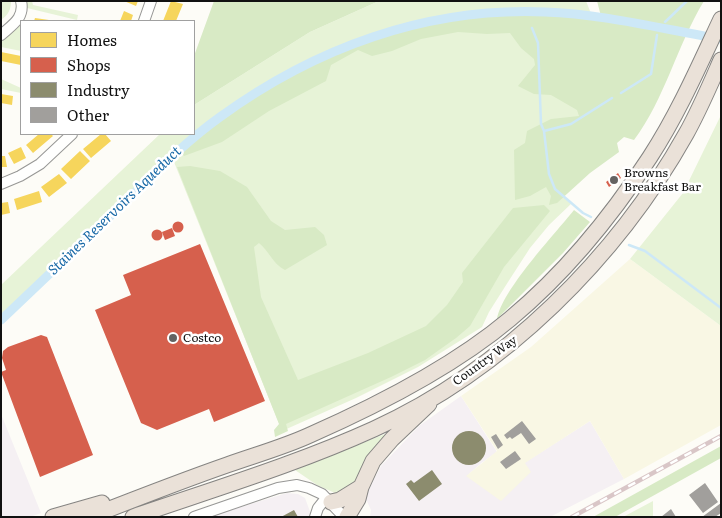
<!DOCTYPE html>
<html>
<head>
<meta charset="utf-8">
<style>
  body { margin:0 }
  #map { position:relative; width:722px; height:518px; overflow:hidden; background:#fdfcf7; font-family:Literata,serif }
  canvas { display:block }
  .frame { position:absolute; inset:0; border:2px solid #111; pointer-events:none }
  .legend { position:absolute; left:20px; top:20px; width:175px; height:115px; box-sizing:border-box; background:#fff; border:1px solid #a0a0a0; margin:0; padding:6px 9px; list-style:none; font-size:15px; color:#111 }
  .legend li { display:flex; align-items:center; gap:10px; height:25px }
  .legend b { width:25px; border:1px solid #a0a0a0 }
</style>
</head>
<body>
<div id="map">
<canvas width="722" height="518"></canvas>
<div class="frame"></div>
<ul class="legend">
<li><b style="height:14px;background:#f6d55c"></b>Homes</li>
<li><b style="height:14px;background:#d6604d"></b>Shops</li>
<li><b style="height:14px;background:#8c8c6e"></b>Industry</li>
<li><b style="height:14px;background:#a19f9c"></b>Other</li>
</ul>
</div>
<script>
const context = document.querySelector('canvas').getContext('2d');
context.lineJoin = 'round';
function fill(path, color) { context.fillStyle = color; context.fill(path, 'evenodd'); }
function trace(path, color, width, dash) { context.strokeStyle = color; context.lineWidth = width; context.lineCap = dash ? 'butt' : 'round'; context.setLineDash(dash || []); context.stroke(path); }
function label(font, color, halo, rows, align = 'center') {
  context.font = font + ' Literata,serif'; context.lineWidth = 5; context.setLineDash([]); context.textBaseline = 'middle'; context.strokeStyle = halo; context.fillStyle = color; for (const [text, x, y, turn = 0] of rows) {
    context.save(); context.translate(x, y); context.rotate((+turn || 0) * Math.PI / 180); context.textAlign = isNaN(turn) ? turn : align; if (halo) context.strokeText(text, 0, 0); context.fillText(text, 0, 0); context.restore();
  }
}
fill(new Path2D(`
  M461 396 497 452 480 464 467 476 524 463 590 421 624 479 550 517H370L371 510 365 497 381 466 419 426Z
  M1 414 41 513 30 517H1Z
  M287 493 298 494 305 498 312 517H208Z`), '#f5f0f3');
fill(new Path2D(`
  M630 259 721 326V425L624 479 590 421 525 463 531 472 501 501 466 476 497 451 461 396 531 347Z`), '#f9f7e4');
fill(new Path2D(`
  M1 1H11C11 10 8 15 1 20Z
  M26 1H32L33 5 78 15 77 20 27 8Z
  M379 1H586L592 16 593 26 615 86 556 190 572 203 549 225 530 248 508 282 489 312 482 327 418 367 356 398 282 431 172 157 1 320V285L160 134H194V105L310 32Z
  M21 22V51L1 47V41Z
  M1 79 21 88V93L1 89Z
  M721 115V326L630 259 683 193Z
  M395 430 356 485 344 493H335L317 485 295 470Z
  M653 501V517H623Z`), '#e7f3d7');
fill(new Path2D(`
  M214 1H379L310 32 194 105V56Z
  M597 1H704C677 45 665 99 634 140L624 137 617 143 619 152 590 173 557 203 549 205 551 196 546 187 530 196 515 200 514 150 525 143 527 131 551 119 579 116 577 110 551 95 534 94 518 86 535 65 534 59 521 48 510 33 487 34 458 32 421 39 392 51 372 56 358 50 331 65 326 81 269 111 222 142 184 156 181 152 205 132 257 95 312 65 360 44 445 15 509 9 544 14 559 11 573 16 602 20Z
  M190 166 220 171 247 187 271 221 285 230 315 227 324 235 327 245 285 270C273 264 269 251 259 243L254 247 261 297 298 380 368 353 426 326 447 305 463 282 462 273 513 208 544 205 550 211 504 267 470 326 456 338 425 360 391 377 286 424 288 431 275 437 274 430 279 424 177 167Z
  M574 210 590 222 563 253 497 319C502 290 554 235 574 210Z
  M721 446V458L615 517H593Z`), '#d8eac5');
fill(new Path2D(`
  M124 1H138L136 6Z
  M171 1 183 4 176 21H163Z
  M124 11 133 15 131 21H120Z
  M35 18 49 20V21H34Z
  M1 52 21 56V65L1 61Z
  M1 94 13 96 12 105 1 103Z
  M39 134H51L53 136 33 153 26 145Z
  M101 134H105L111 141 91 158 83 149Z
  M21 147 26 158 14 164 8 153Z
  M80 151 90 161 71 179 61 169Z
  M1 156H5L7 167H1Z
  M59 174 67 183 49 197 41 187Z
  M39 191 42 202 17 210 14 199Z
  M8 202 10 213 1 215V203Z`), '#f6d55c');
fill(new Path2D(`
  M618 173 621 178 609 187 606 182Z
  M172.5 227a5.5 5.5 0 1 1 11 0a5.5 5.5 0 1 1-11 0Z
  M172 228 175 236 165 240 162 232Z
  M151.5 235a5.5 5.5 0 1 1 11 0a5.5 5.5 0 1 1-11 0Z
  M200 244 265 401 214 422 209 409 157 430 141 423 95 310 131 295 123 275Z
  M41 335 47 337 93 455 40 477 1 372 6 370 2 358 3 351 8 347Z`), '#d6604d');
fill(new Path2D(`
  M452 448a17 17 0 1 1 34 0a17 17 0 1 1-34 0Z
  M432 470 442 484 419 501 406 484 411 480 414 483Z
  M294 510 298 517H281Z`), '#8c8c6e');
trace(new Path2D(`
  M665 22 687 1
  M532 28 538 43 541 124 544 131 549 174 555 189 583 213 591 217
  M621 93 651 74 657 35
  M544 131 571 124 612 98
  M629 245 645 251 721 308`), '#cde8f7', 2.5);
trace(new Path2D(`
  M1 320C42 281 83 242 124 203 155 173 185 142 220 117 315 48 426 7 545 12 604 14 662 29 721 39`), '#cde8f7', 9);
fill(new Path2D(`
  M522 421 536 439 529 444 521 433 512 439 510 437 507 439 504 435Z
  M496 434 503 445 498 449 491 437Z
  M515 451 521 459 506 469 500 462Z
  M705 483 718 502 703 513 689 495Z
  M721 503V513L715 517H702Z
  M671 509 676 517H661Z`), '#a19f9c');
const minor = new Path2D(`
  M144 21 151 1
  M1 35C12 25 25 18 21 1
  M1 184 20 176 40 164 72 134
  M194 517 278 488 297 485 309 488 322 494 344 517
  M315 517 318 508 326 498`);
const highway = new Path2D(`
  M331 502 340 500 361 487
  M53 517 102 503
  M89 517C135 499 181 481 227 465 255 455 284 447 310 435 378 405 453 367 510 319 564 274 611 217 650 157 678 114 699 66 721 19
  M133 517C214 489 297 464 374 429 504 370 617 257 686 134 699 111 710 85 721 60
  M347 517 358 499 361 487 373 461 392 439 429 404`);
trace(minor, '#979795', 12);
trace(highway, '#858482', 17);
trace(minor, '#fffffe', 10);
trace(highway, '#eae1d8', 15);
const rail = new Path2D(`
  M572 517 721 436`);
trace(rail, '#d9c6c7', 4.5);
trace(rail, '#fff', 2.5, [8]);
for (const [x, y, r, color] of [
  [614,180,5,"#646362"],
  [173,338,5,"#646362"]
]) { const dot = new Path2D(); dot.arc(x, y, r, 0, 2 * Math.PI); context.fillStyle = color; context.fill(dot); trace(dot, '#fff', 2); }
label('12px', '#111', '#fff', [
  ["Browns",624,173],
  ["Breakfast Bar",624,187],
  ["Costco",183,338]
], 'left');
label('12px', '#111', '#fff', [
  ["Country Way",485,361,-36]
]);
label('italic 14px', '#1768a6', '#fff', [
  ["Staines Reservoirs Aqueduct",115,211,-44]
]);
</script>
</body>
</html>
